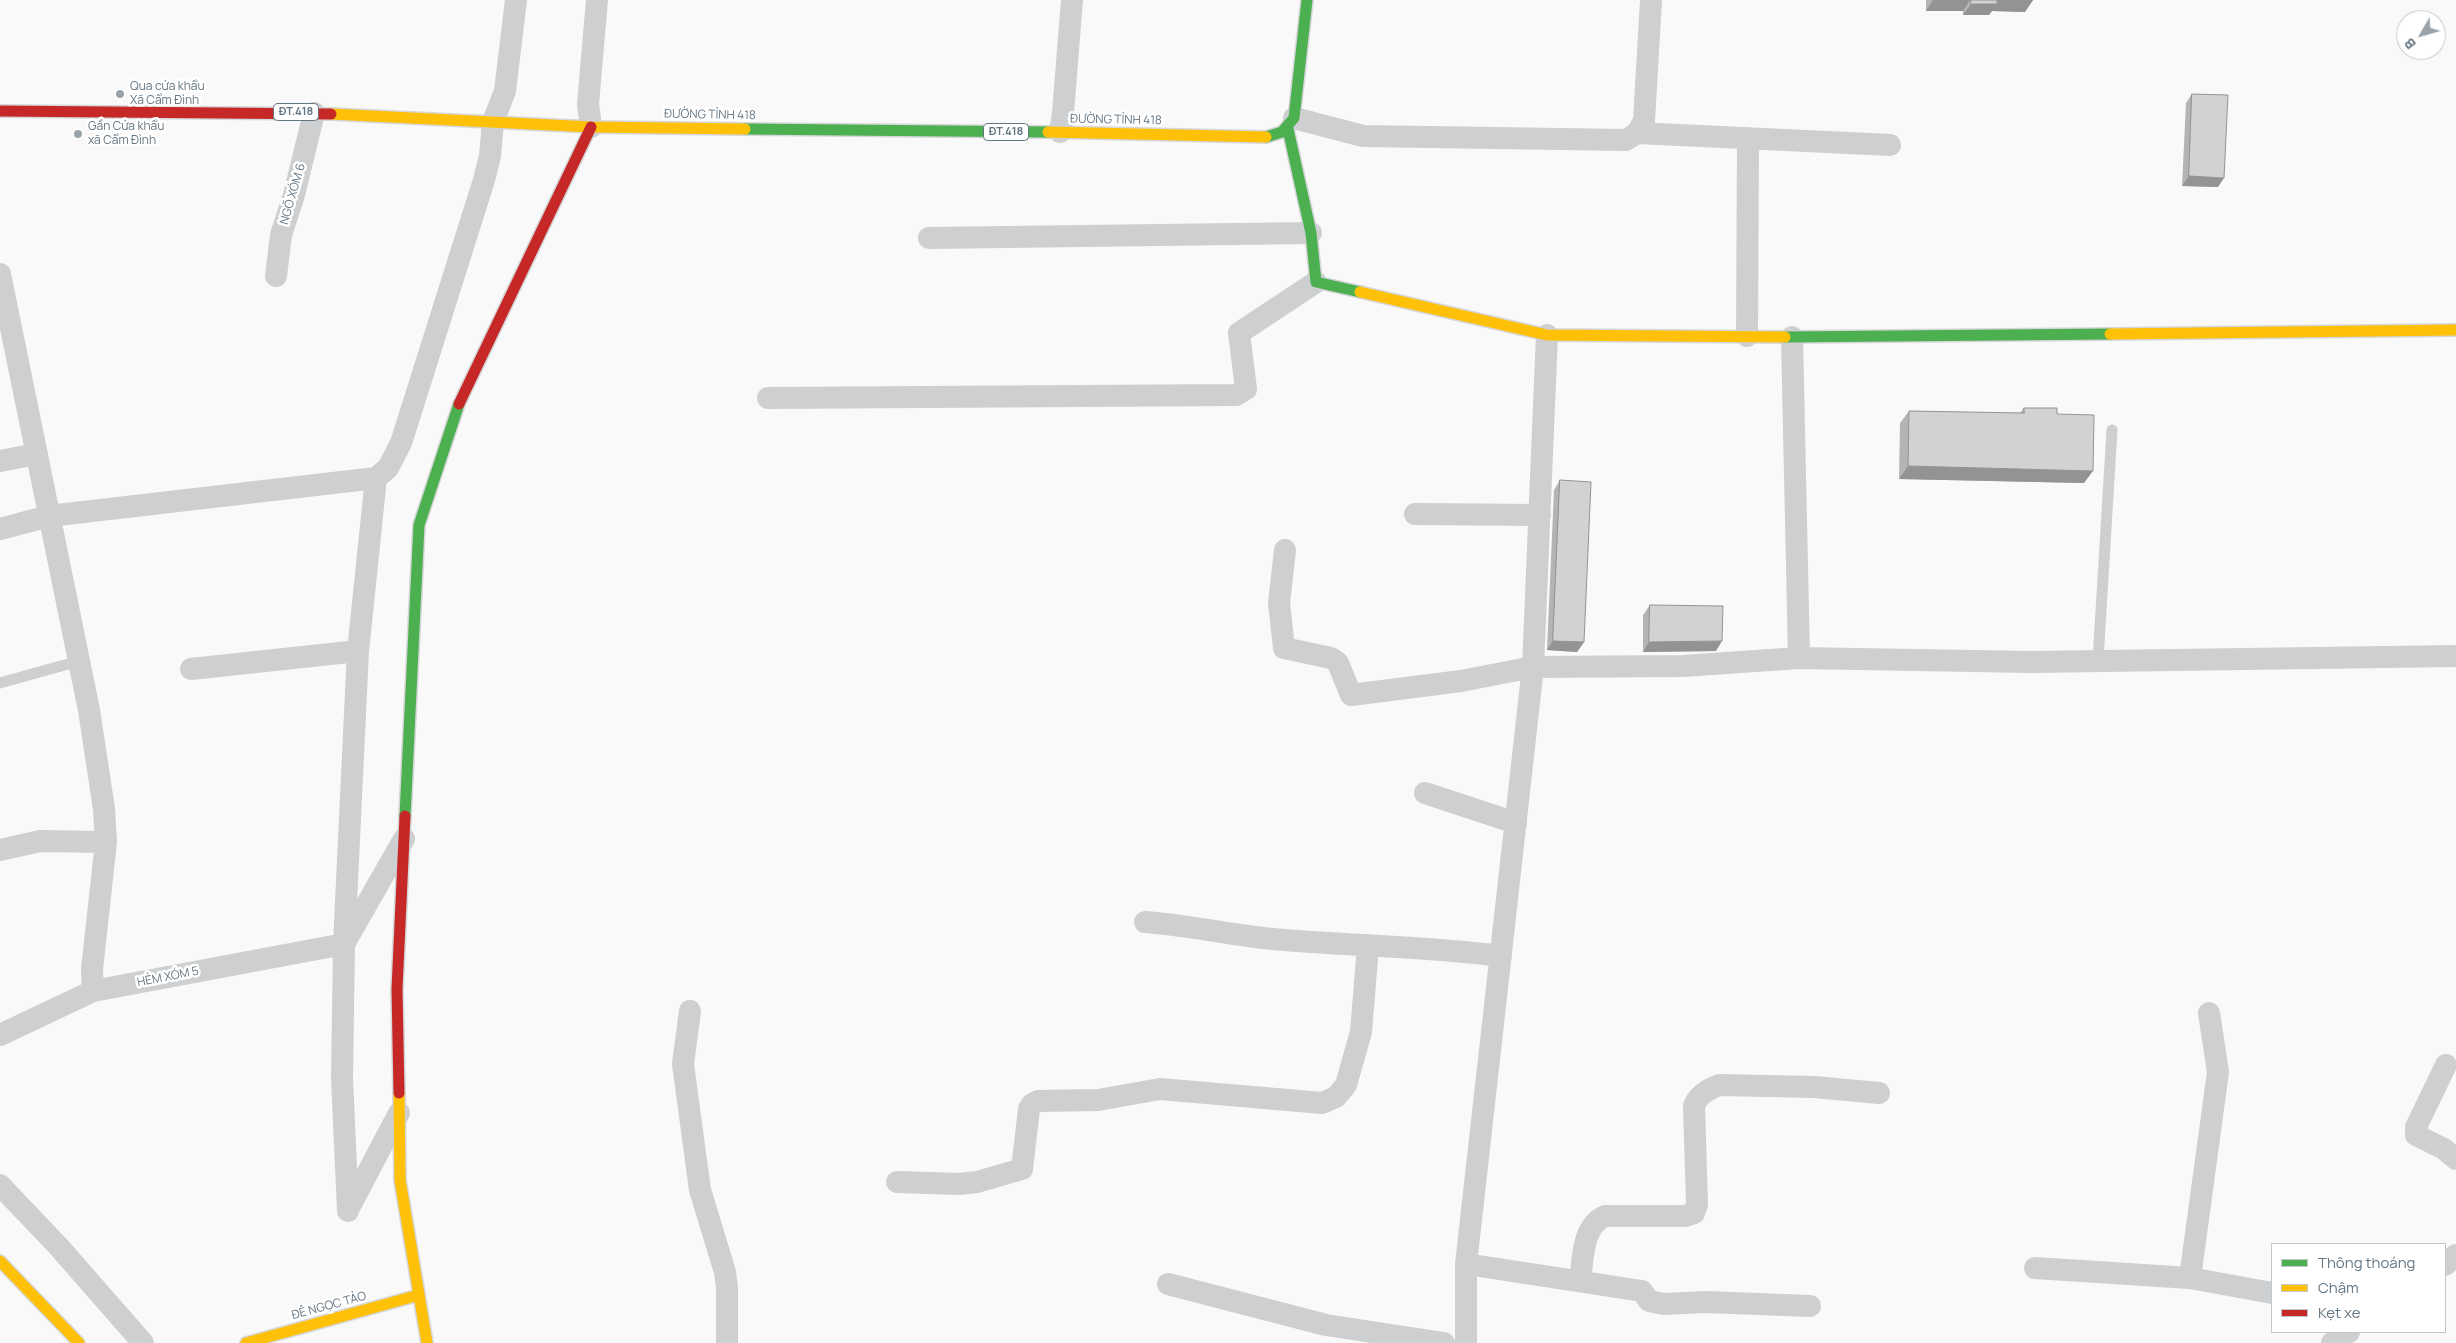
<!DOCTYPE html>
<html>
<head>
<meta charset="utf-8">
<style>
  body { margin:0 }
  #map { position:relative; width:2456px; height:1343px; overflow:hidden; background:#f9f9f9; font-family:Manrope,sans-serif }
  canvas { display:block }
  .legend { position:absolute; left:2271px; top:1243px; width:175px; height:90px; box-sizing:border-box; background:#fff; border:1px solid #c1c8cd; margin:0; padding:6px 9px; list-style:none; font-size:15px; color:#657683 }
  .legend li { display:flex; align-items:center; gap:10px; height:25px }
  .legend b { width:25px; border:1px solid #c1c8cd }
  .north { position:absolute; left:2396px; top:10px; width:50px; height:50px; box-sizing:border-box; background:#fff; border:1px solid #c1c8cd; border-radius:50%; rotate:232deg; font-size:14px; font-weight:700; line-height:20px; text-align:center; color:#657683 }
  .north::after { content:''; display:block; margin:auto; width:18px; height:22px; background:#99a4ac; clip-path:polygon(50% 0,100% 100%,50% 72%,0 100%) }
</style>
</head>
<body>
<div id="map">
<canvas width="2456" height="1343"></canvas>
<ul class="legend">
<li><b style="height:6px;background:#4caf50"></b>Thông thoáng</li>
<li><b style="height:6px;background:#ffc107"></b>Chậm</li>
<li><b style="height:6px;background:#c62828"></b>Kẹt xe</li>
</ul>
<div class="north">B</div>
</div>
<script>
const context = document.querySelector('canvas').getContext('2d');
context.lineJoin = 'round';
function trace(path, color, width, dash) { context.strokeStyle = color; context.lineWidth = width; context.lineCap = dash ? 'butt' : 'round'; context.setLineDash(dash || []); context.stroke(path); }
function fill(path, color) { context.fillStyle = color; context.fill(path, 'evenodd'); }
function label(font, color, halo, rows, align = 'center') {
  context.font = font + ' Manrope,sans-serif'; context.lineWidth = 5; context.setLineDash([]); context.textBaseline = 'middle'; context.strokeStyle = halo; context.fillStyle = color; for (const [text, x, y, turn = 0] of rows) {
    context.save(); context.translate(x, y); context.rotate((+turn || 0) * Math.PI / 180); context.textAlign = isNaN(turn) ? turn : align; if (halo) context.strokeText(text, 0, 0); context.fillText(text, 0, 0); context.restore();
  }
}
const fast = new Path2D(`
  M745 129 1048 132
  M1288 129 1311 233 1316 282 1360 292
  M1266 137 1282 132 1294 118 1307 0
  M1785 337 2110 334
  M405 816 419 525 459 404`);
const slow = new Path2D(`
  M331 114 591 127 745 129
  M1048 132 1266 137
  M1360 292 1547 335 1785 337
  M2110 334 2456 330
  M399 1093 400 1180 427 1343
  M0 1261 79 1343
  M246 1343 419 1295`);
const jam = new Path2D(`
  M0 111 331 114
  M459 404 591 127
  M399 1093 397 989 405 816`);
trace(fast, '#d5d6d7', 14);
trace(slow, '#d5d6d7', 14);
trace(jam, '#d5d6d7', 14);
trace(new Path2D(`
  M2098 660 2112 430
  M0 683 79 661`), '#cecfd0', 11);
trace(new Path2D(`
  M1294 118 1363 136 1626 140 1637 133 1644 121 1651 0
  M591 127 588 104 597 0
  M1060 132 1063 113 1072 0
  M1637 133 1890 145
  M929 238 1311 233
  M0 274 89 710 104 809 106 842 92 969 93 991
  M276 276 281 235 294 195 314 113
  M1747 336 1748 138
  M1792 337 1799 658
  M768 398 1236 395 1246 389 1239 333 1316 282
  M0 461 37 454
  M1415 514 1540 515
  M0 529 49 516 376 478 388 468 401 443 484 180 490 156 493 122 505 91 516 0
  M1285 550 1279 603 1284 648 1331 658 1338 663 1351 695 1461 681 1533 667 1683 666 1799 658 2032 662 2456 656
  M191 669 358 651
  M1425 793 1516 823
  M0 850 40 841 106 842
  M1145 922C1188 925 1230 935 1273 939 1349 946 1425 946 1501 956
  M690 1011 683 1064 700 1190 725 1272 727 1287V1343
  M0 1035 93 991 344 944 404 839
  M2446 1065 2416 1127V1135L2444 1149 2456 1159
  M897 1182 959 1184 977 1182 1022 1169 1029 1109 1032 1104 1038 1101 1098 1100 1160 1089 1322 1103 1336 1097 1346 1085 1361 1032 1368 946
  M0 1185 59 1247 143 1343
  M348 1210 399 1113
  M348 1211 342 1079 344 944 358 651 376 478
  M1466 1264 1642 1291 1649 1301 1664 1304 1706 1302 1810 1306
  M2445 1265 2456 1255
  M2035 1268 2190 1278 2272 1293
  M2190 1278 2218 1072 2209 1013
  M1580 1281C1583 1259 1582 1226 1605 1216H1685L1694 1213 1697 1204 1694 1106C1698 1095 1708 1089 1719 1085L1814 1087 1879 1093
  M1168 1284 1326 1325 1444 1343
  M1466 1343V1264L1533 667 1547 335
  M2332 1343 2349 1332`), '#cecfd0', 22);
trace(fast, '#4caf50', 11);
trace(slow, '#ffc107', 11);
trace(jam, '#c62828', 11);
fill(new Path2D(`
  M1926 0H2033L2025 12 1992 11 1989 15H1963V11H1926Z
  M2192 94 2218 187 2182 186 2186 103Z
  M2024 408 2057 414 2084 483 1899 479 1900 423 1909 411 2020 413Z
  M1560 480 1584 642 1577 652 1547 650 1554 490Z
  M1650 605 1716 651 1643 652V615Z`), '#b3b5b5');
fill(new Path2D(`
  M1933 0H1970L1963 11H1926Z
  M1997 0H2033L2025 12 1992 11 1989 15H1963L1971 4Z
  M2189 176 2224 178 2218 187 2182 186Z
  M1908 466 2093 471 2084 483 1899 479Z
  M1553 641 1584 642 1577 652 1547 650Z
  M1722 641 1716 651 1643 652 1649 642Z`), '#929394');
const building = new Path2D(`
  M1971 0H1997V4H1971Z
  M2192 94 2228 95 2224 178 2189 176Z
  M2024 408H2057V414L2094 415 2093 471 1908 466 1909 411 2024 413Z
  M1560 480 1591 482 1584 642 1553 641Z
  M1650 605 1723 606 1722 641 1649 642Z`);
fill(building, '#d0d2d3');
trace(building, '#929394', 1);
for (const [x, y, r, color] of [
  [120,94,5,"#99a4ac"],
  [78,134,5,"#99a4ac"]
]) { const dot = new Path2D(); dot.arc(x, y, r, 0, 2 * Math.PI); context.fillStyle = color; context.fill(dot); trace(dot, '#fff', 2); }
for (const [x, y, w] of [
  [296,112,45],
  [1006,132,45]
]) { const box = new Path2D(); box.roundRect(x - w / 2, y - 8.5, w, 17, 4); context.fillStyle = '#fff'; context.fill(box); trace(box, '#657683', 1); }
label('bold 11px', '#657683', null, [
  ["ĐT.418",296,112],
  ["ĐT.418",1006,132]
]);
label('12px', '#657683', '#fff', [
  ["Qua cửa khẩu",130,87],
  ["Xã Cẩm Đình",130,101],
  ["Gần Cửa khẩu",88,127],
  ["xã Cẩm Đình",88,141]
], 'left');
label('12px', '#657683', '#fff', [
  ["ĐƯỜNG TỈNH 418",710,115,1],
  ["ĐƯỜNG TỈNH 418",1116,120,1],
  ["NGÕ XÓM 6",293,194,-74],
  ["HẺM XÓM 5",168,977,-11],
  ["ĐÊ NGỌC TẢO",329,1306,-15]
]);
</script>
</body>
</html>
